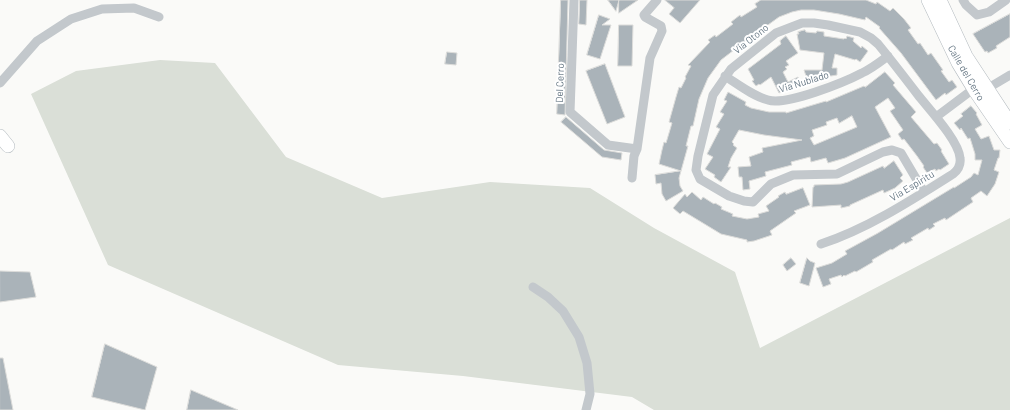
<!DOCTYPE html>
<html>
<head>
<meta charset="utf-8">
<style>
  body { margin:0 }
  canvas { display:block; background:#fafaf8 }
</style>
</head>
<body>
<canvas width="1010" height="410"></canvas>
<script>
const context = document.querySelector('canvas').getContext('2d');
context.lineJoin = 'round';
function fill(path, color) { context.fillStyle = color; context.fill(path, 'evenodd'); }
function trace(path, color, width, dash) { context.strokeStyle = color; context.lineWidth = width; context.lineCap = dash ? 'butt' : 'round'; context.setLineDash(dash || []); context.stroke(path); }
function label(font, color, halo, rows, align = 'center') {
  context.font = font + ' Barlow,sans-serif'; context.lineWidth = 4; context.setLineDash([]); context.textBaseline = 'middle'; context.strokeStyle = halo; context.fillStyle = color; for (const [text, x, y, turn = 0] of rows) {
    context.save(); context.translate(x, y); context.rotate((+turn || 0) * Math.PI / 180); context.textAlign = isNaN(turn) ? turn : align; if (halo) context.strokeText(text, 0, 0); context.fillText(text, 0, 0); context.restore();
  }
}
fill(new Path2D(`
  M160 60 215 63 286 157 382 198 490 182 590 188 654 228 735 272 760 348 1010 218V410H654L632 397 463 376 338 365 108 265 31 94 76 71Z`), '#dadfd7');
const building = new Path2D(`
  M561 0H568L565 115 557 114Z
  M580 0H587L586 25 579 24Z
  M608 0H619L616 11Z
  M619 0H638L619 13Z
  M665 0H700L680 23 669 14 674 8Z
  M761 0H866L876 4 877 2 890 11 893 8 904 19 911 28 908 30 918 44 920 43 928 55 931 53 943 70 941 71 949 82 952 80 957 87 946 95 945 93 936 100 901 53 879 28 880 27 866 17 865 20 839 14 814 10H801L792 12 779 17 743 43 721 60 708 78 699 99 693 126H691L686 146H688L681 171 659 164 662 150 664 142 666 143 672 123 669 122 676 97 679 87 681 88 686 78 685 77 691 66 688 65 710 42 708 40 715 35 716 37 733 24 731 22 740 15 741 17 757 7 755 4Z
  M1010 14V37L996 46 997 48 988 53 987 51 985 52 973 34Z
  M599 15 610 19 602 25H611L600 59 587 55Z
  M619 25H633L632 66H618Z
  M805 30 806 32 816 33 817 31 824 32V36L844 39 845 38 846 39 847 36 854 38 853 41 861 48 862 46 868 51 860 62 856 59 855 60 835 54 832 68H837V75L825 77V79H807L804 70H822L824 53 800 50 797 34H799L798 32Z
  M786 36 798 53 786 61 789 65 785 67 787 69 783 72 788 82 798 77 802 84 788 91 787 89 779 93 771 77 760 85 759 84 756 86 752 81 754 80 748 69 781 44 780 41Z
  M447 52 457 53 456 65 445 64Z
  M605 64 625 117 607 124 586 71Z
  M885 72 895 83 893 85 916 112 911 117 934 144 937 143 942 150 941 151 949 164 940 170 939 169 936 171 935 169 927 173 923 167 924 166 917 156 904 139 902 140 898 134 903 130 890 111 895 108 888 98 875 107 891 137 845 158 828 163 826 158 811 162 810 157 791 162 792 165 765 172 766 176 749 181 750 189 743 190 742 177H739L738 167 751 166 749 157 763 152 762 148 802 140 764 135 739 130 732 142 734 144 733 145 737 148 731 158 728 167H731L721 182 714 177 715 175 705 169 713 157 707 154 720 129 716 127 724 114 720 112 727 101 724 100 728 92 746 102 745 105 751 108 769 112H786V113L826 101V102L864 86 865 87ZM852 116 857 127 814 145 810 138 814 136 812 130 827 125 826 122 837 118 839 123Z
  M971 106 977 113 976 114 982 125 975 129 981 139 989 136 994 150H1000L999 158H998L994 170 999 172 995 184 987 196 981 191 971 198 973 202 946 220 945 218 933 224 935 226 929 230 928 228 911 238 913 240 905 244 904 242 892 250 891 249 872 260 873 262 856 272 855 271 845 276 844 275 842 277 841 275 829 279 831 284 823 287 816 268 832 263 847 254 845 251 878 233 954 187V188L971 177 974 173 978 175 982 160H975V154L970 138 968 139 961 128 960 130 954 123 963 116 961 114Z
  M566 117 604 150 622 153 621 160 602 157 561 122Z
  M894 161 903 175 900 178 903 181 895 188 884 193 883 190 850 205V206L841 208V205L812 207 813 187H814V185L841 184 848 182 883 166 884 168Z
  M681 171 679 178 680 186 683 191 666 201 662 194 661 183 656 184 655 175Z
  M803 188 810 205 794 211 796 213 770 231 772 235 754 241 747 242V240L721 234 683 211 680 214 673 208 685 194 687 197 692 192 701 200 703 197 714 204 715 203 722 207 721 209 733 214 732 216 747 219 759 217 758 214 769 211 766 206 779 197 778 196 785 192 786 194Z
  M791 258 796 264 787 271 783 265Z
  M807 258 810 261 815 263 809 286 800 283Z
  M0 271 30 272 36 297 0 302Z
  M105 344 157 367 145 410 92 397Z
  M0 358H3L13 410H0Z
  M191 390 238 410H187Z`);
fill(building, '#aab3b9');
trace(building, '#dcdcda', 1);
const secondary = new Path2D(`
  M928 0 958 63 975 91 1010 142
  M940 0 966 56 1010 123
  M0 136 8 146`);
trace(secondary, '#b3babf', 14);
trace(new Path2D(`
  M574 0 570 112 608 145 637 149
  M963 0 966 5 977 15 989 12 1006 0
  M725 76C739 85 753 96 768 100 786 106 845 82 862 73 871 69 880 62 888 56
  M0 83 37 41 71 19 102 9 134 8 159 17
  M936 117 968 93 990 87 1010 75
  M632 178 634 156 637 149 650 58 662 31 661 26 645 17 644 15 657 0
  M821 244C867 229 912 200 953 174 958 170 961 165 960 158 959 141 929 109 918 95 905 78 892 61 878 44L871 38 860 32 828 25 814 23H802L776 33 731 69 713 95 698 156 696 170 700 179 729 196 744 201 753 202 771 184 793 175 837 174 883 152 892 150 901 153 924 192
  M533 287 548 297 563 311 579 337 587 363 590 394 586 410`), '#c3c8cc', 9);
trace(secondary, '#fff', 13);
label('10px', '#657683', '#fff', [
  ["Via Otono",751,39,-38],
  ["Calle del Cerro",966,73,60],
  ["Via Nublado",804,82,-17],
  ["Del Cerro",560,83,-88],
  ["Via Espiritu",912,186,-31]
]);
</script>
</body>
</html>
